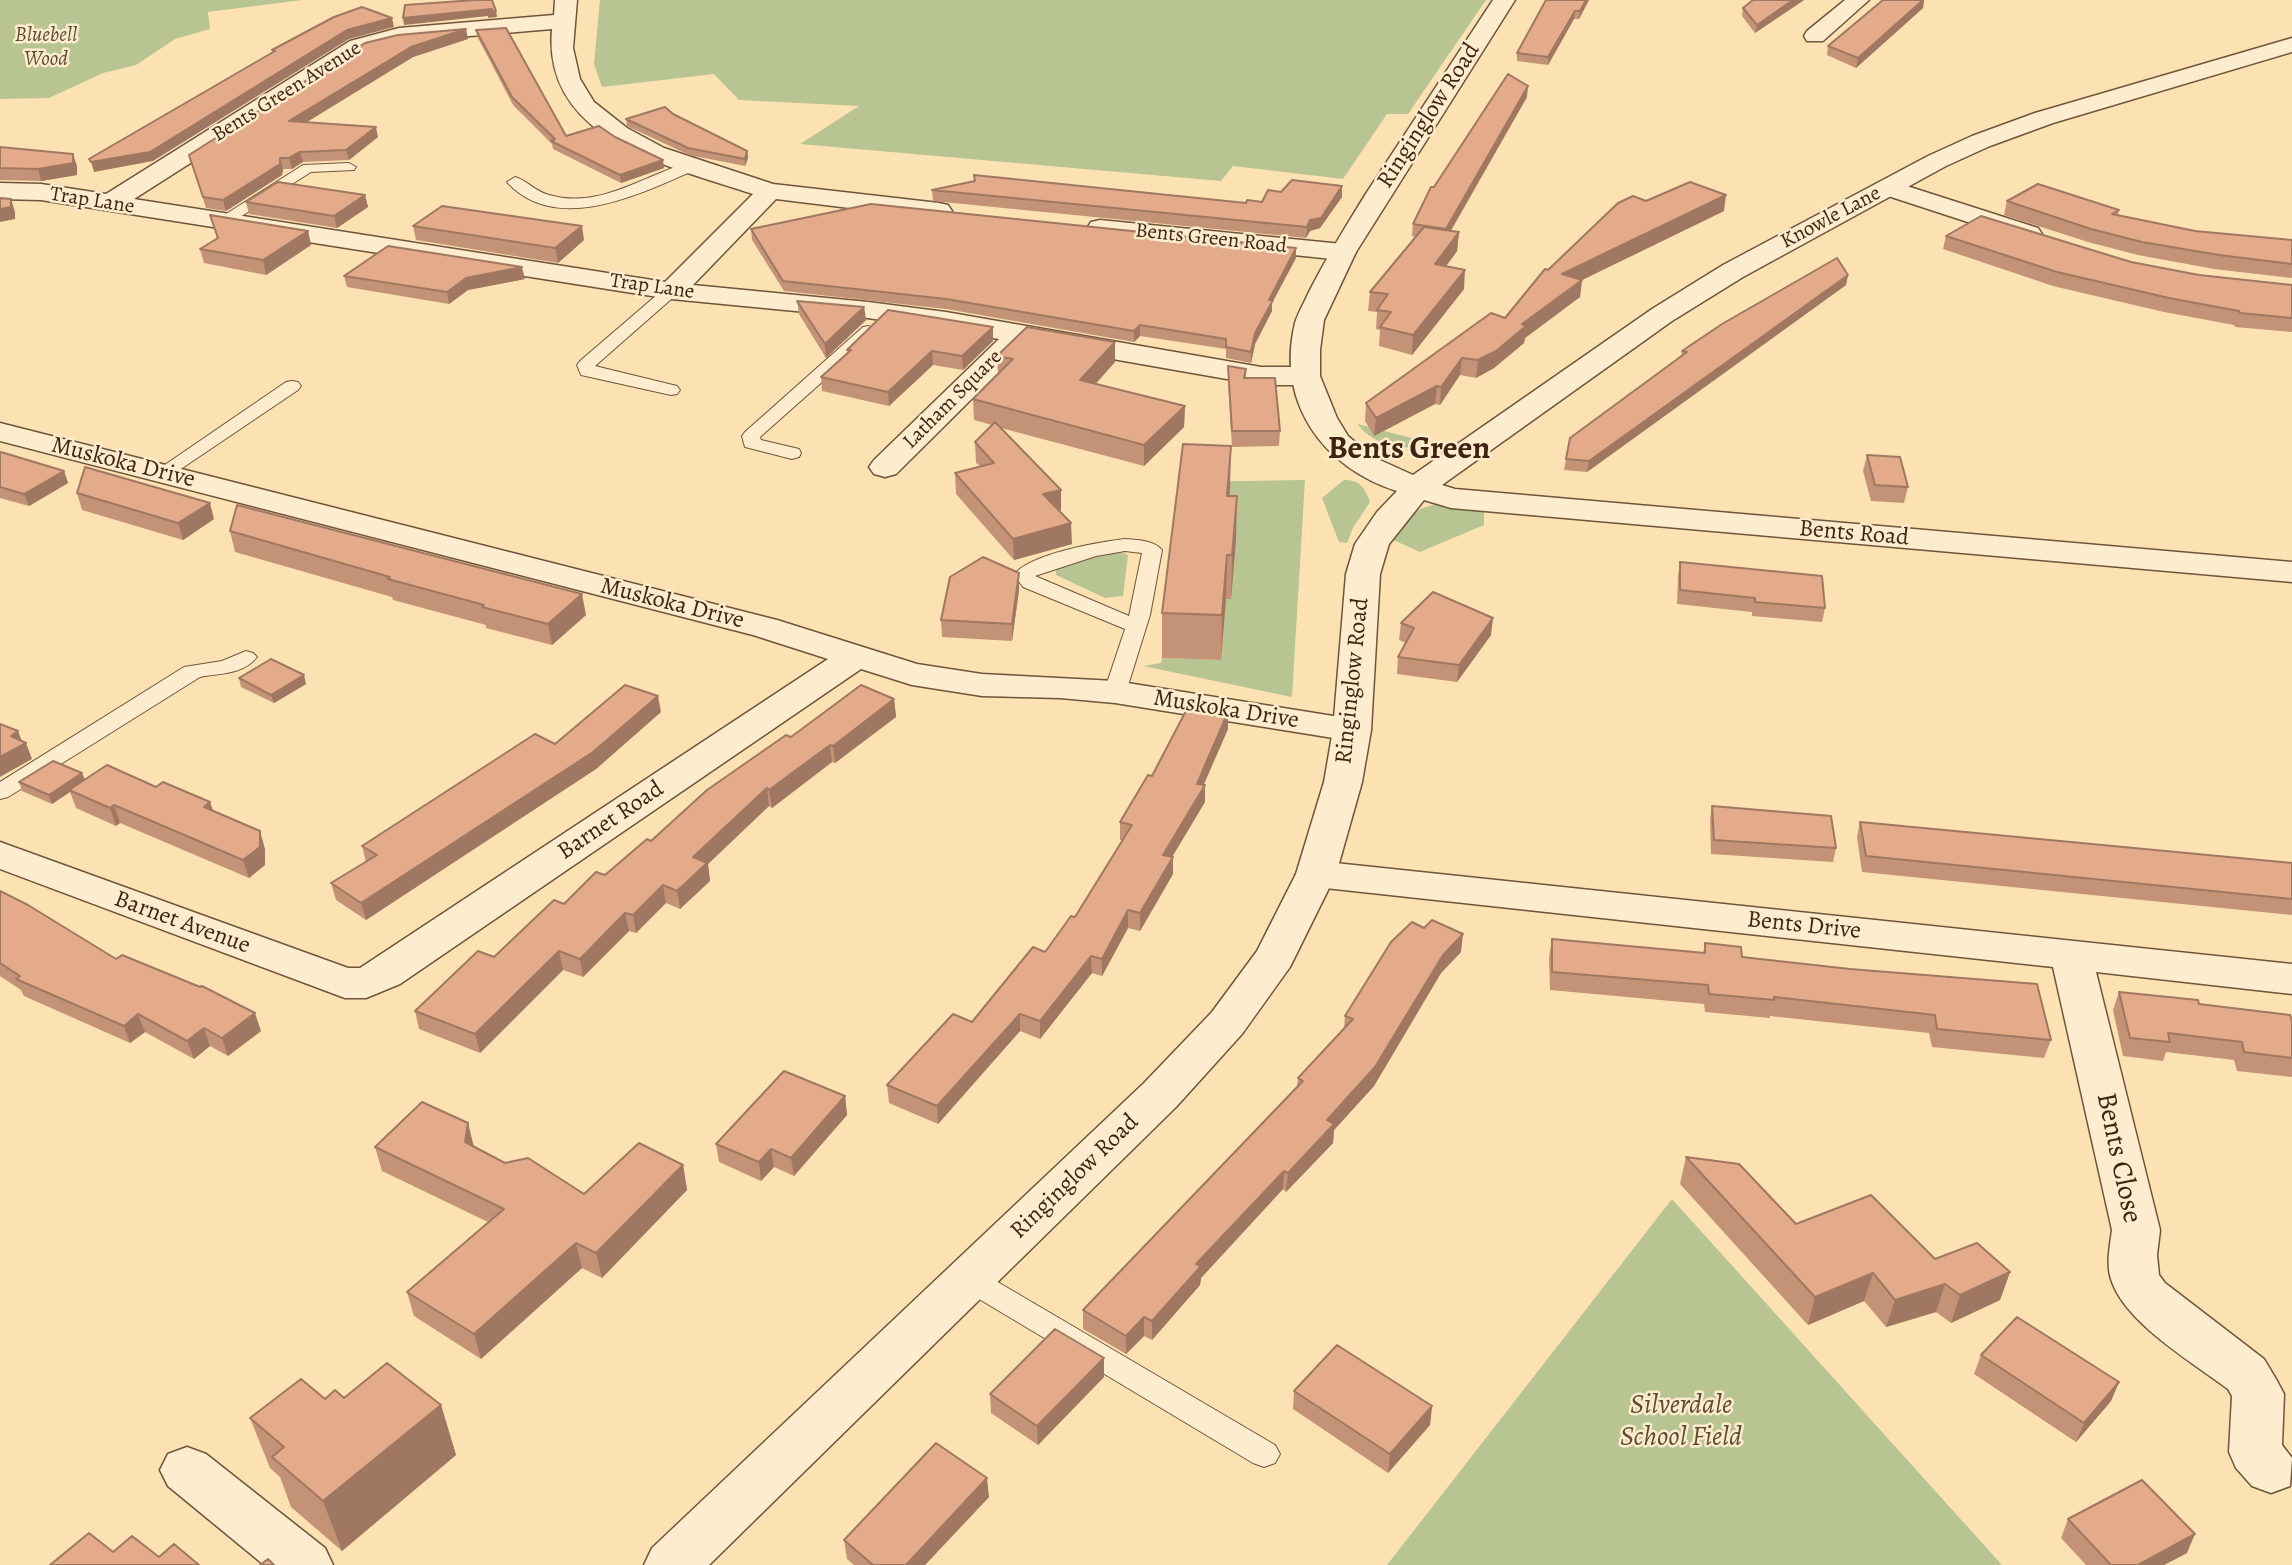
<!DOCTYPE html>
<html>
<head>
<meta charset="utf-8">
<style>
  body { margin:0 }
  canvas { display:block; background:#fce2b3 }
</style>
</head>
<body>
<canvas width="2292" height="1565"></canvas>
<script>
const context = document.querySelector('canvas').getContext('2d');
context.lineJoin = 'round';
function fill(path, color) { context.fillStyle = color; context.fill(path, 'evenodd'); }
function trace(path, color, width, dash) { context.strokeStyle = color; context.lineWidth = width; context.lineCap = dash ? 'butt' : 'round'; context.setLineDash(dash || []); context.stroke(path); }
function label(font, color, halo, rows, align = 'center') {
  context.font = font + ' Alegreya,serif'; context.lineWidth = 5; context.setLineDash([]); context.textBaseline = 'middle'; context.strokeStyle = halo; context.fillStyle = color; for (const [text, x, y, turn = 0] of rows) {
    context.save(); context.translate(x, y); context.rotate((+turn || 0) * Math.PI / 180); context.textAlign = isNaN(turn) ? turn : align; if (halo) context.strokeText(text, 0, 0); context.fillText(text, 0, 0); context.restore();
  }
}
fill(new Path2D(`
  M0 0H302L208 12 210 29 175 39 136 65 103 73 49 98 0 99Z
  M600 0H1486L1408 114H1387L1343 179 1233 166 1221 181 800 144 859 106 739 100 714 74 602 87 594 64Z
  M1358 424 1419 440 1417 446C1399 452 1367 440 1358 424Z
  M1305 480 1292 697 1143 666 1161 663 1162 658 1221 660 1226 599 1184 482Z
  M1344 480C1360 480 1365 488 1370 502L1353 528 1347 543 1339 542 1322 498Z
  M1455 503 1484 506V525L1420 552 1391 539C1412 511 1419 504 1455 503Z
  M1118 551 1128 555 1123 596 1105 598 1056 575V570L1060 567Z
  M1672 1199 2002 1565H1387Z`), '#b8c491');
const service = new Path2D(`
  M692 162 699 166 697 169C644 192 557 237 507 182L515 177C528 181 536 192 549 195 601 210 644 174 692 162Z
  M349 163 356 167 354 170 311 172 229 224 223 226 215 221 303 165Z
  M671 286 679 291 677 294 595 366 677 386 680 390 677 394 671 395 581 375 577 365 580 361 665 288Z
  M869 326 878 331 875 335 760 437 761 440 799 449 801 453 799 457 792 459 745 447 742 436 745 432 863 327Z
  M292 381 298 382 301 386 298 390 169 477 162 479 153 473 286 382Z
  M1125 539C1137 540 1154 540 1162 550L1150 615 1126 692 1123 697H1107L1104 692 1125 629 1023 587 1014 575C1029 554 1099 542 1125 539ZM1125 551 1142 553 1129 616 1035 576 1096 556Z
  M246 651 253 653 257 657C243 675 219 673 200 677L8 797 0 799V782L184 667 222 661Z
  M969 1268 979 1271 1275 1445 1280 1454 1275 1463 1264 1467 1253 1463 959 1287 954 1279 959 1271Z`);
const minor = new Path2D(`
  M555 0H577L573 48 580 79 594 102 627 128 664 148 773 184 939 203 948 205 952 211 948 217 939 219 776 199 693 285 868 302 946 312 1261 367H1305L1316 370 1320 376 1316 382 1305 385H1261L1027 344 896 474 885 477 874 474 869 467 874 460 999 339 868 318 671 299 41 200 0 199V183L41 184 106 194 350 41 399 28 554 15ZM552 29C542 141 670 166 753 194L665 282 134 199 366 51 400 42Z
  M1845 0H1869L1823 41H1807L1804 36 1807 31Z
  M1888 180 2038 228 2042 234 2038 240 2029 242 1879 193 1875 188 1879 183Z
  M1100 220 1342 244 1352 246 1356 252 1352 258 1342 260 1091 234 1087 228 1091 222Z
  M0 423 777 620 917 664 982 674 1115 681 1352 719 1365 722 1371 730 1365 738 1352 741 1115 703 1060 698 982 696 912 685 861 669 400 984 366 998H345L0 869V842L348 968H360L828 659 753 635 0 441Z
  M1316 861 2292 964V994L2096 972 2160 1230 2157 1255 2159 1275 2165 1283 2264 1359 2276 1379 2284 1394 2282 1445 2292 1458 2290 1486 2271 1493 2252 1486 2236 1468 2229 1452 2232 1396 2228 1389C2192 1362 2124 1322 2111 1279 2106 1264 2110 1245 2112 1230L2053 967 1316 887 1302 883 1296 874 1302 865Z
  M187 1447 206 1454 325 1548 333 1565H264L168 1486 160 1470 168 1454Z`);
const tertiary = new Path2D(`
  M1493 0H1515L1356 252 1324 320 1320 350V376L1337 418 1348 436 1371 456 1413 475 1652 309 1723 265 1928 156 1972 136 2035 113 2292 38V52L2053 123 1990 146 1946 166 1743 277 1672 321 1442 485 1455 489 2292 562V582L1451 508 1424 500 1389 544 1380 574 1371 730 1362 782 1336 874 1290 967 1242 1034 1176 1107 709 1565H644L652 1548 1144 1083 1212 1012 1257 951 1296 874 1324 782 1333 730 1346 574 1355 544 1377 512 1397 491C1322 467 1276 402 1295 323 1298 313 1304 303 1308 294 1326 258 1346 226 1367 192 1409 128 1451 64 1493 0Z`);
trace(service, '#6f543a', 2);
trace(minor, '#6f543a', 3);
trace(tertiary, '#6f543a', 3);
fill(service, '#fdecce');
fill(minor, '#fdecce');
fill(tertiary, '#fdecce');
fill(new Path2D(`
  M1546 0H1589L1579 19H1574L1548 65 1517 61V53Z
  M1753 0H1804L1755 33 1742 16 1743 8Z
  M1883 0H1924L1923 8 1856 68 1827 55 1828 46Z
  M476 30 566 136 664 168 621 183 553 149 552 144 513 105 478 38Z
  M468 39 413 57 307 122 378 137 349 160 303 162 292 169H283L282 175 226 211 206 208 189 155 365 43Z
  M1527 97 1451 231 1459 232 1457 251 1446 266 1464 289 1412 355 1379 346 1380 330 1376 329 1377 312 1368 311 1370 292 1416 237 1412 236 1413 224 1434 187Z
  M673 114 747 151 748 158 745 166 689 155 627 126 626 119Z
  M0 147 77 166V175L41 181 0 180Z
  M975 181 1246 203 1262 202 1281 192 1342 197 1320 228 1310 231 1306 238 933 201 932 190Z
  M365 195 368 207 337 228 249 214 246 202Z
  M1646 201 1724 211 1582 280 1580 297 1525 338 1524 343 1494 368 1476 378 1460 375 1440 405 1435 404 1374 436 1365 421 1366 403 1505 318 1548 270Z
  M2007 201 2119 210 2118 215 2195 231 2292 240V278L2214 269 2138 255 2088 242 2004 215Z
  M210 215 308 231 311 245 266 275 204 263 200 249 217 238Z
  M413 226 584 240 558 263 416 240Z
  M751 229 1296 258 1272 303V311L1255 344 1251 363 1226 358V349L1140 336 1134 342 946 309 784 291 752 240Z
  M1946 236 2131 262 2199 275 2292 285V332L2235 327 2234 325 2164 312 2053 286 1943 249Z
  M1848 275 1846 285 1587 472 1564 470 1566 459 1681 356 1682 351Z
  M344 276 525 279 468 290 449 304 347 287Z
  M797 301 864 307 866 320 826 358 799 314Z
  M993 341 963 370 933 365 889 406 822 391 821 377 848 353 847 350Z
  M997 356 1115 362 1096 384 1185 406 1184 427 1144 466 1001 428 1061 510 1059 511 1072 544 1014 560 956 494 955 473 980 466 976 463 975 442 992 425 974 420 973 399 998 374Z
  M1228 366 1246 369V378L1280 431 1279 446 1232 447 1228 382Z
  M0 453 64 471 68 483 29 506 0 498Z
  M1867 455 1908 487 1904 503 1871 501 1863 471Z
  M77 493 214 519 183 540 82 510Z
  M1229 496 1236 540 1231 599H1226L1221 660 1162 658V613Z
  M230 531 586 615 552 645 486 628V625L393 600 392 597 235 552Z
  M1680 562 1825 608 1822 622 1752 616V612L1677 604 1678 576Z
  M1019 573V590L1012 641 942 637 941 620Z
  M1401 623 1491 635 1457 682 1397 674 1398 657 1406 643 1399 640Z
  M239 678 306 684 274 703 241 687Z
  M894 699 896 717 835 763 832 762 772 808 769 806 708 864 710 881 680 909 666 903 636 933 629 931 583 977 563 970 480 1053 419 1029 415 1011 494 957 564 904 651 841 791 737Z
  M661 712 596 769 366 920 336 900 331 883 366 862 362 846 555 744Z
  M1228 729 1203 785H1205V802L1172 857 1173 874 1140 931 1128 928 1102 976 1092 973 1040 1039 1020 1031 938 1124 889 1103 887 1085 972 1022 1045 952 1075 917 1123 840H1120V822L1152 776Z
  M85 780 156 787 210 802 213 811 265 849V865L249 878 120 823 116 826 76 808 70 792 52 804 22 791 19 782Z
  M1712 806 1836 848 1833 862 1711 854 1710 820Z
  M1860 822 2292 863V915L1862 872 1857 837Z
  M0 891 116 959 261 1031 228 1056 210 1046 194 1059 145 1032 130 1043 24 996 21 990 0 976Z
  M1552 939 1703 953 1705 943 1742 957 2051 1040 2044 1058 1932 1047 1929 1033 1770 1016V1018L1705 1012 1704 1004 1550 990 1549 957Z
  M1461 952 1441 973 1374 1086 1334 1130 1333 1143 1286 1192 1283 1189 1201 1278 1200 1285 1152 1340 1144 1336 1126 1354 1083 1329V1310L1297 1086 1298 1078 1344 1028 1345 1016Z
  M2119 992 2199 1004 2292 1021V1077L2237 1071 2234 1060 2166 1052 2163 1061 2123 1056 2113 1010Z
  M845 1096 847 1115 794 1176 774 1167 761 1181 719 1162 716 1144Z
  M375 1147H474L505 1163 584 1194 683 1165 687 1190 602 1278 582 1268 481 1359 414 1316 407 1292 488 1222 382 1171Z
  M1686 1157 1796 1224 1935 1259 2010 1272 2000 1300 1951 1323 1936 1312 1886 1327 1864 1301 1808 1325 1680 1184Z
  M1981 1355 2119 1382 2111 1401 2076 1442 1974 1374Z
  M1104 1358V1377L1038 1445 991 1413 990 1394Z
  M1294 1391 1432 1406 1430 1425 1388 1473 1293 1409Z
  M344 1398 441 1405 456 1455 342 1551 291 1507 280 1477 270 1468 250 1418 325 1399Z
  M989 1497 925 1565H854L847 1559 844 1540Z
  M2068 1519 2187 1553 2164 1565H2086L2061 1538Z`), '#c49377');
fill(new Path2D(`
  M1586 0H1589L1579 19 1580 11Z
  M1793 0H1804L1755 33 1757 25Z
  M1923 0H1924L1923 8 1856 68 1858 58Z
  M492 9 496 11 497 17 488 18V16L404 25 403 18Z
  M1575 11 1574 19 1548 65V57Z
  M392 18 394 27 349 39 153 161 94 172 91 162 347 30Z
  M466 29 468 39 413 57 292 131 289 121 411 47Z
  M1528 86 1527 97 1445 240 1446 229Z
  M376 127 378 137 349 160 346 150Z
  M747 151 748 158 745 166V159Z
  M300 152 303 162 292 169 289 158Z
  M73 154 77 166V175L41 181 38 169Z
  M280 158 283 169 282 175 226 211 223 200Z
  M663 160 664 168 621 183 620 175Z
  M1342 186V197L1320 228 1310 231 1306 238 1307 227 1310 220Z
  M365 195 368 207 337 228 334 216Z
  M1726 195 1724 211 1582 280 1580 297 1525 338 1524 343 1494 368 1476 378 1478 360 1522 324 1562 274Z
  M11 199 15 212V219L0 222V209Z
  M582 226 584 240 558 263 555 248Z
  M308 231 311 245 266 275 263 260Z
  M1459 232 1457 251 1434 283 1435 264Z
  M1296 248V258L1272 303V311L1255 344 1251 363V352L1255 333 1269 300Z
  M522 267 525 279 468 290 449 304 447 292 466 278Z
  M1465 270 1464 289 1412 355 1413 335Z
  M1848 275 1846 285 1587 472 1589 461Z
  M864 307 866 320 826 358 825 344Z
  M1140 325V336L1134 342V331Z
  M993 327V341L963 370 962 356Z
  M1115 342V362L1080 400V380Z
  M932 351 933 365 889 406 888 392Z
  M1462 358 1460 375 1440 405 1441 387Z
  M1437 386 1435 404 1374 436 1376 418Z
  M1185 406 1184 427 1144 466V445Z
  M1231 446 1230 489 1226 540 1227 496Z
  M64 471 68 483 29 506 24 494Z
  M1061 490V510L1044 515 1043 494Z
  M1237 496 1236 540 1231 599 1232 555Z
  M210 503 214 519 183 540 178 523Z
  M1071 523 1072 544 1014 560 1013 539Z
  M1227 555 1226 599 1221 660 1222 615Z
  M1019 573V590L1012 641V624Z
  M582 594 586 615 552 645 548 624Z
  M1493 618 1491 635 1457 682 1459 665Z
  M304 675 306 684 274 703 271 695Z
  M658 696 661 712 596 769 366 920 361 903Z
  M894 699 896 717 835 763 833 746Z
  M1228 712V729L1198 798 1205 785V802L1163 872V855L1197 784Z
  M18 731 23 744 26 743 32 759 0 777V757L11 736Z
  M830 745 832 762 772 808 769 790Z
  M82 773 86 782 69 790 70 792 52 804 49 795Z
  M767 788 769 806 708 864 710 881 680 909 677 891 693 857Z
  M210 802 216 820 204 807Z
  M114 805 120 823 116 826 110 808Z
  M260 831 265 849V865L249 878 243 860Z
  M1173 857V874L1140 931V913Z
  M663 885 666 903 636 933 633 915Z
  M1128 910V928L1102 976V959Z
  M625 913 629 931 583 977 580 959Z
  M1463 934 1461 952 1441 973 1374 1086 1334 1130 1333 1143 1286 1192 1288 1173 1327 1120 1443 955Z
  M559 951 563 970 480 1053 475 1034Z
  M1091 956 1092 973 1040 1039V1021Z
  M255 1013 261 1031 228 1056 222 1038Z
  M138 1014 145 1032 130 1043 124 1026Z
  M1020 1014V1031L938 1124 937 1106Z
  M204 1028 210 1046 194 1059 187 1041Z
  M845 1096 847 1115 794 1176 791 1158Z
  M468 1123 474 1147 465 1142Z
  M771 1149 774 1167 761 1181 759 1162Z
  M683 1165 687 1190 602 1278 596 1253Z
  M1284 1171 1283 1189 1201 1278 1200 1285 1152 1340V1321L1196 1264Z
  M576 1243 582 1268 481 1359 474 1334Z
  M2010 1272 2000 1300 1951 1323 1960 1295Z
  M1873 1273 1864 1301 1808 1325 1815 1297Z
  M1945 1284 1936 1312 1886 1327 1895 1300Z
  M1144 1317V1336L1126 1354V1336Z
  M1104 1358V1377L1038 1445 1037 1426Z
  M2119 1382 2111 1401 2076 1442 2084 1423Z
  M441 1405 456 1455 342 1551 323 1501Z
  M1432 1406 1430 1425 1388 1473 1390 1454Z
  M987 1478 989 1497 925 1565H906Z
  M2195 1534 2187 1553 2164 1565H2138Z`), '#a07861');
const building = new Path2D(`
  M475 0H492L496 11H487L492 9 403 18 405 5Z
  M1546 0H1586L1580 11H1575L1548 57 1517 53Z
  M1753 0H1793L1757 25 1743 8Z
  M1883 0H1923L1858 58 1828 46Z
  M362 7 392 18 347 30 150 152 91 162 89 159 275 51 272 50 334 17Z
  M506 28 566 136 599 126 615 137 663 160 620 175 551 141 555 139 512 97 476 30Z
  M466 29 411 47 289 121 376 127 346 150 300 152 289 158H280V164L223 200 203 197 189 155 365 43 398 35Z
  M1508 74 1528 86 1446 229 1413 224 1431 187H1434Z
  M665 107 673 114 747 151 745 159 688 148 626 119Z
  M0 147 73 154V163L38 169 0 168Z
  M974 175 1246 203 1247 200 1262 202 1268 190 1281 192 1292 180 1342 186 1321 218 1310 220 1307 227 932 190 975 181Z
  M278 182 365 195 334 216 246 202Z
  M1690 182 1726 195 1562 274 1582 280 1522 324 1526 326 1496 351 1478 360 1462 358 1441 387 1437 386 1376 418 1366 403 1491 313 1505 318 1545 269 1548 270 1618 203 1633 196 1646 201Z
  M2038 184 2119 210 2112 214 2195 231 2292 240V264L2219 255 2142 242 2091 229 2007 201Z
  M0 198 11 199V207L0 209Z
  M871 204 1296 248 1269 300H1273L1255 333 1251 352 1226 347V339L1140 325 1134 331 946 299 783 281 751 229Z
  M442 206 582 226 555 248 413 226Z
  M210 215 308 231 263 260 200 249 218 238Z
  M1981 216 2131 262 2199 275 2292 285V318L2240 313 2239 311 2169 298 2057 272 1946 236Z
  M1424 227 1459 232 1435 264 1465 270 1413 335 1380 327 1391 312 1377 310 1388 294 1370 292Z
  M388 246 522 267 466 278 447 292 344 276Z
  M1837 258 1848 275 1589 461 1566 459 1570 438 1687 352 1682 351 1722 324Z
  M797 301 864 307 825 344Z
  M888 310 993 327 962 356 932 351 888 392 821 377 851 350H847Z
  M1027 327 1115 342 1080 380 1185 406 1144 445 973 399 1013 359 997 356Z
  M1228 366 1246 369 1244 378H1275L1280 431H1232Z
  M995 422 1061 490 1043 494 1071 523 1013 539 955 473 994 463 975 442Z
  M1183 444 1231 446 1227 496H1237L1232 555H1227L1222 615 1162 613Z
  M1 452 64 471 24 494 0 487V453Z
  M1867 455 1900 457 1908 487 1875 485Z
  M85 467 210 503 178 523 77 493Z
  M237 505 582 594 548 624 482 607 484 605 388 579 390 577 230 531Z
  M983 557 1019 573 1012 624 941 620 950 577Z
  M1680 562 1822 576 1825 608 1755 602V598L1680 590Z
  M1433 592 1493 618 1459 665 1398 657 1414 628 1401 623Z
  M271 659 304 675 271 695 239 678Z
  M625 685 658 696 593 752 361 903 331 883 377 855 362 846 535 734 555 744Z
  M861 685 894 699 833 746 830 745 769 790 767 788 693 857 707 863 677 891 663 885 633 915 625 913 580 959 559 951 475 1034 415 1011 478 951 494 957 554 900 564 904 596 872 605 875 647 839 651 841 707 790 786 735 791 737Z
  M1189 705 1228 712 1197 784 1205 785 1163 855 1173 857 1140 913 1128 910 1102 959 1091 956 1040 1021 1020 1014 937 1106 887 1085 953 1014 972 1022 1033 947 1045 952 1071 916 1075 917 1132 825 1120 822 1148 775 1152 776Z
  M0 724 18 731 11 736 26 743 0 757Z
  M53 761 82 773 49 795 19 782Z
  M107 765 156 787 163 782 210 802 204 807 260 831V847L243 860 114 805 110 808 69 790Z
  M1712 806 1831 816 1836 848 1714 840Z
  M1860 822 2292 863V899L1866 856Z
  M0 891 28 905 116 959 122 955 200 987 202 986 255 1013 222 1038 204 1028 187 1041 138 1014 124 1026 16 979 20 976 0 963Z
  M1432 920 1463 934 1443 955 1375 1067 1327 1120 1334 1124 1288 1173 1284 1171 1196 1264 1201 1266 1152 1321 1144 1317 1126 1336 1083 1310 1303 1081 1298 1078 1353 1019 1345 1016 1391 942 1412 922 1424 928Z
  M1552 939 1705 953V943L1741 947 1742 957 1850 969 2037 984 2051 1040 1937 1029 1935 1015 1774 997V1000L1709 994 1708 985 1552 972Z
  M2119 992 2198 1000 2199 1004 2290 1015 2292 1021V1058L2244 1052 2242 1042 2168 1033 2170 1042 2130 1038Z
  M784 1071 845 1096 791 1158 771 1149 759 1162 716 1144Z
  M422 1102 468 1123 465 1142 505 1163 528 1158 584 1194 639 1143 683 1165 596 1253 576 1243 474 1334 407 1292 504 1209 375 1147Z
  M1686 1157 1739 1164 1796 1224 1871 1195 1935 1259 1977 1243 2010 1272 1960 1295 1945 1284 1895 1300 1873 1273 1815 1297Z
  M2017 1317 2119 1382 2084 1423 1981 1355Z
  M1055 1329 1104 1358 1037 1426 990 1394Z
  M1337 1345 1432 1406 1390 1454 1294 1391Z
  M387 1363 441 1405 323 1501 272 1457 284 1447 250 1418 301 1379 325 1399 335 1390 344 1398Z
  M936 1443 987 1478 906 1565H873L844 1540Z
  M2142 1480 2195 1534 2138 1565H2111L2068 1519Z
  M89 1533 113 1552 132 1536 159 1557 174 1544 199 1565H50Z
  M268 1559 274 1565H260Z`);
fill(building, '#e4ab8a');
trace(building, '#a07861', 2);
label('italic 21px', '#5e4c31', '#fdecce', [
  ["Bluebell",46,36],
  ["Wood",46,60]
]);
label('21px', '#402411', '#fdecce', [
  ["Bents Green Avenue",287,92,-32],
  ["Trap Lane",92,201,9],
  ["Knowle Lane",1831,218,-28],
  ["Bents Green Road",1211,239,6],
  ["Trap Lane",652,287,8],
  ["Latham Square",953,400,-45]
]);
label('24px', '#402411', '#fdecce', [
  ["Ringinglow Road",1429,116,-57],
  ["Muskoka Drive",123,463,14],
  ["Bents Road",1854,534,5],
  ["Muskoka Drive",672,604,14],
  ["Ringinglow Road",1353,681,-84],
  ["Muskoka Drive",1226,710,9],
  ["Barnet Road",611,821,-34],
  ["Barnet Avenue",182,923,20],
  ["Bents Drive",1804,926,6],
  ["Ringinglow Road",1075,1177,-44]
]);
label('28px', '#402411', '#fdecce', [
  ["Bents Close",2118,1158,78]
]);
label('italic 28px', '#5e4c31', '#fdecce', [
  ["Silverdale",1681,1406],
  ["School Field",1681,1438]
]);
label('bold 32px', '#402411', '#fdecce', [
  ["Bents Green",1409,450]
]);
</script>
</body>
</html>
